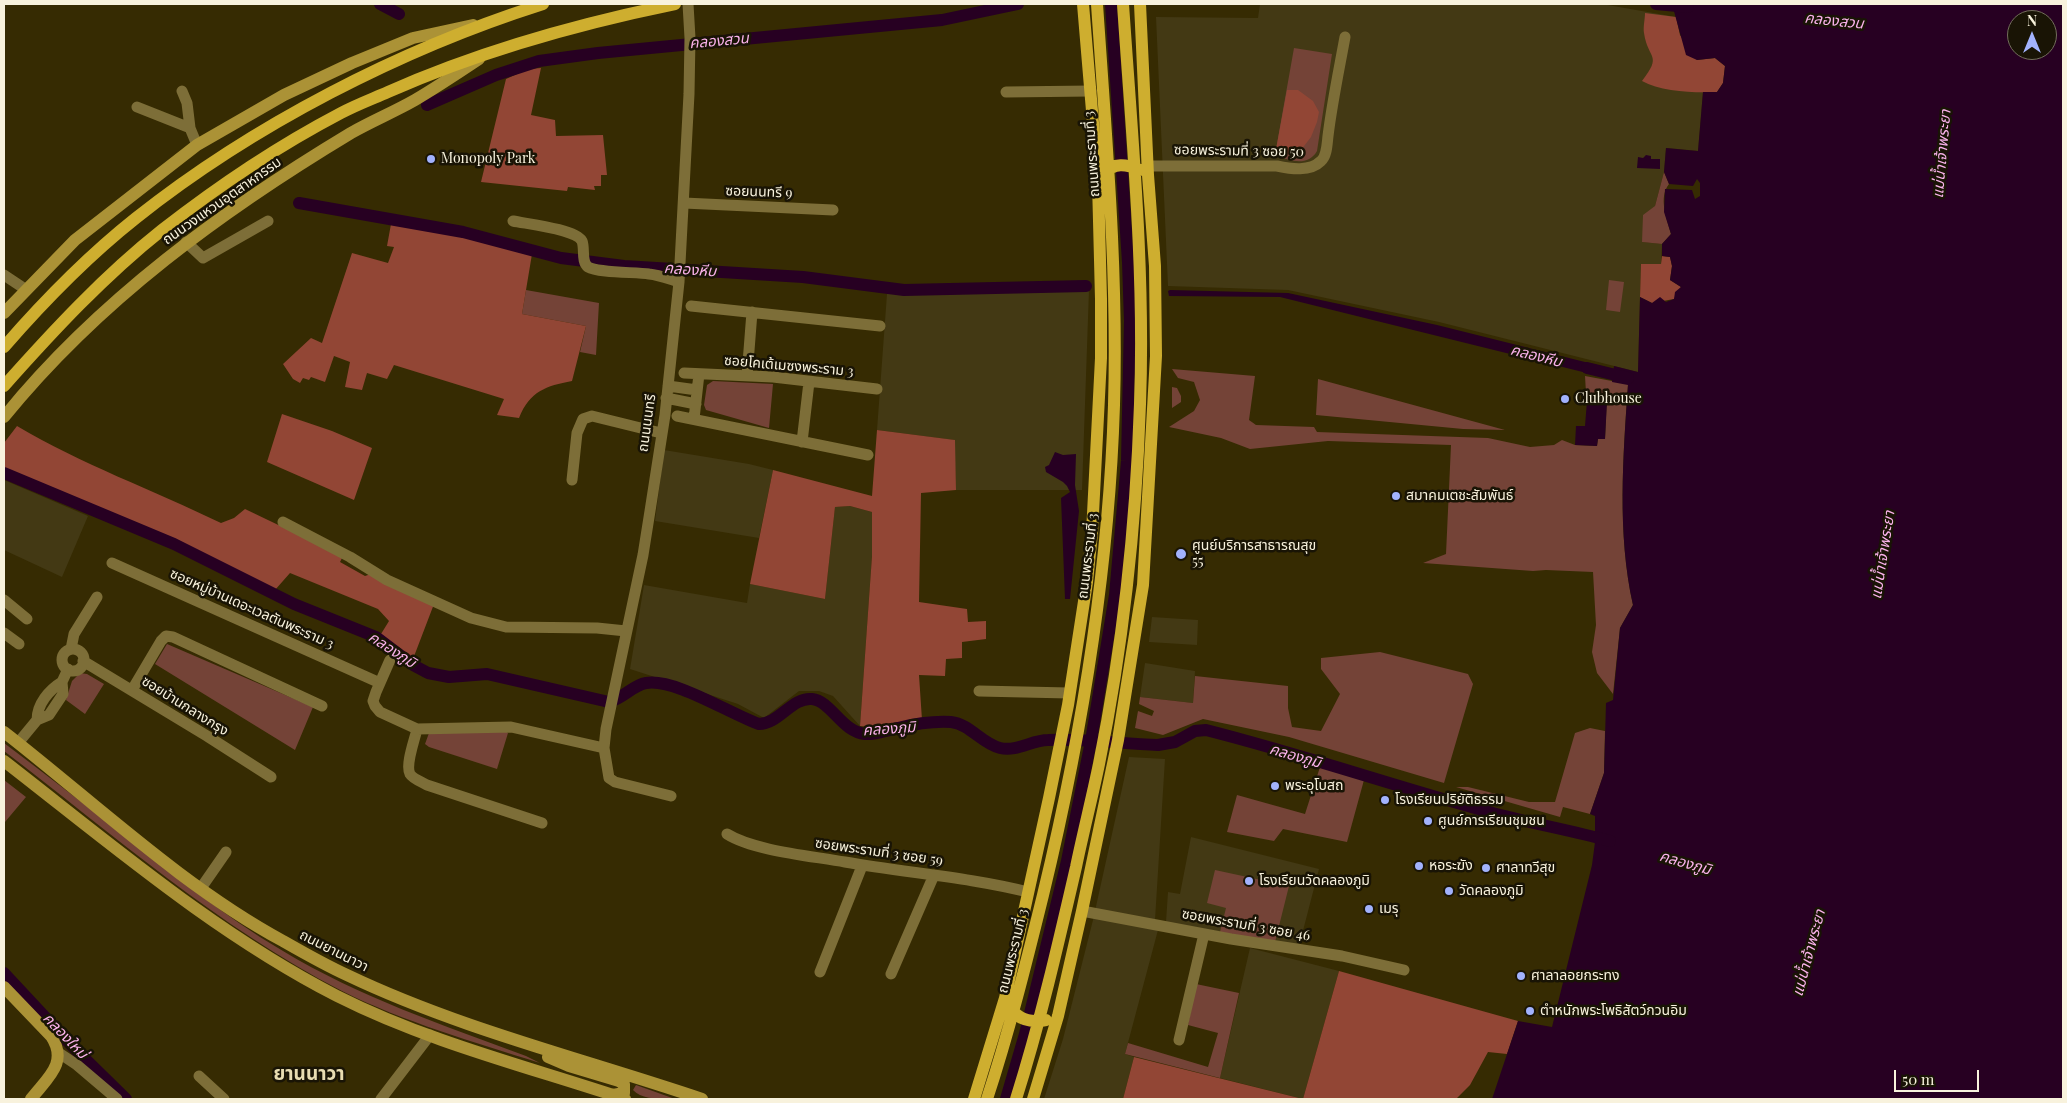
<!DOCTYPE html>
<html>
<head>
<meta charset="utf-8">
<style>
  body { margin:0 }
  #map { position:relative; width:2067px; height:1103px; overflow:hidden; background:#362b02; font-family:"Playfair Display",serif }
  canvas { display:block }
  .frame { position:absolute; inset:0; border:5px solid #f8f2dd; pointer-events:none }
  .north { position:absolute; left:2007px; top:10px; width:50px; height:50px; box-sizing:border-box; background:#191405; border:1px solid #726d5b; border-radius:50%; rotate:0deg; font-size:14px; font-weight:700; line-height:20px; text-align:center; color:#f8f2dd }
  .north::after { content:''; display:block; margin:auto; width:18px; height:22px; background:#a2b2fd; clip-path:polygon(50% 0,100% 100%,50% 72%,0 100%) }
  .scale { position:absolute; left:1894px; top:1070px; width:85px; height:22px; box-sizing:border-box; border:2px solid #f8f2dd; border-top:0; padding-left:6px; font-size:15px; line-height:18px; white-space:nowrap; color:#f8f2dd; -webkit-text-stroke:4px #191405; paint-order:stroke }
</style>
</head>
<body>
<div id="map">
<canvas width="2067" height="1103"></canvas>
<div class="frame"></div>
<div class="north">N</div>
<div class="scale">50 m</div>
</div>
<script>
const context = document.querySelector('canvas').getContext('2d');
context.lineJoin = 'round';
function fill(path, color) { context.fillStyle = color; context.fill(path, 'evenodd'); }
function trace(path, color, width, dash) { context.strokeStyle = color; context.lineWidth = width; context.lineCap = dash ? 'butt' : 'round'; context.setLineDash(dash || []); context.stroke(path); }
function label(font, color, halo, rows, align = 'center') {
  context.font = font + ' "Playfair Display","Noto Sans Thai",serif'; context.lineWidth = 5; context.setLineDash([]); context.textBaseline = 'middle'; context.strokeStyle = halo; context.fillStyle = color; for (const [text, x, y, turn = 0] of rows) {
    context.save(); context.translate(x, y); context.rotate((+turn || 0) * Math.PI / 180); context.textAlign = isNaN(turn) ? turn : align; if (halo) context.strokeText(text, 0, 0); context.fillText(text, 0, 0); context.restore();
  }
}
fill(new Path2D(`
  M1260 4H1602L1676 17 1672 87 1703 92 1698 151 1666 148 1664 172 1655 206 1642 242 1662 244 1661 264H1641L1638 372 1439 322 1288 290 1168 286 1156 17 1258 18Z
  M1089 290 1082 490H956L954 440 877 430 887 294Z
  M664 450 749 464 773 470 759 538 655 521Z
  M4 480 88 516 62 577 4 550Z
  M850 506 872 512V556L860 726 833 696 819 691H799L764 718 738 704 630 669 644 585 747 603 750 584 825 599 835 507Z
  M1152 617 1198 620 1197 645 1149 642Z
  M1145 663 1195 671 1193 703 1140 697Z
  M1129 757 1165 759 1155 920 1158 930 1125 1054 1134 1057 1123 1099H1044L1063 1039 1093 920Z
  M1191 837 1319 869 1299 946 1166 922 1168 892 1180 894Z
  M1250 948 1339 971 1303 1099 1220 1078Z`), '#433914');
fill(new Path2D(`
  M1294 48 1332 54 1317 151C1308 167 1290 161 1275 155Z
  M1664 172 1669 184C1658 198 1667 219 1671 234L1662 244 1642 242 1643 215 1655 206Z
  M1609 280 1624 282 1620 312 1606 310Z
  M526 290 599 303 596 355 580 352 586 326 522 314Z
  M1172 369 1255 376 1249 420 1256 425 1314 427 1317 432 1488 438 1530 447 1554 445 1562 440 1575 445 1597 446 1598 438 1605 439 1607 395 1586 393 1585 376 1628 384C1623 457 1617 533 1633 605L1620 628 1613 694 1597 673 1592 652 1596 625 1593 572 1546 570 1533 571 1423 563 1446 554 1451 445 1328 441 1250 449 1221 438 1169 427 1194 411 1200 400 1194 382 1178 378Z
  M1318 379 1505 430 1463 429 1316 415Z
  M713 381 773 384 769 428 706 410 704 405 707 385Z
  M1172 387 1177 388 1181 396V402L1172 408Z
  M167 644 313 707 295 750 155 664Z
  M1380 652 1468 674 1473 684 1444 783 1289 737 1203 719 1163 735 1135 728 1138 711 1152 716 1154 711 1139 704 1140 697 1193 703 1195 676 1288 686V708L1292 727 1321 731 1340 694 1321 669V658Z
  M80 673 87 674 104 684 85 714 66 700 72 681Z
  M1590 728 1605 731 1604 773 1590 814 1563 807 1560 817 1456 787H1468L1529 802H1555L1575 733Z
  M504 730 508 733 497 769 429 747 425 744 429 733Z
  M4 743C41 771 78 799 115 828 169 871 223 916 283 951 359 997 443 1025 526 1056L540 1063C474 1042 404 1022 342 991 218 927 114 835 4 751Z
  M1320 767 1364 780 1347 842 1283 829 1274 841 1227 832 1237 795 1305 814Z
  M4 780 26 797 5 822 4 821Z
  M1215 870 1289 886 1275 942 1220 932 1226 908 1207 903Z
  M1196 984 1239 993 1220 1078 1125 1054 1128 1043 1208 1067 1218 1033 1188 1025Z
  M636 1085 675 1099C662 1099 642 1100 633 1090Z`), '#744337');
fill(new Path2D(`
  M1645 13 1676 17 1680 35 1697 60 1715 58 1725 66 1723 83 1717 92C1695 93 1661 92 1642 81 1663 54 1648 60 1644 33 1643 27 1645 19 1645 13Z
  M541 68 531 115 555 120 556 136 603 135 607 175H601V186H594L595 190 568 187 567 191 481 182 506 79 528 69Z
  M1287 90H1298L1313 101 1319 112 1317 122 1311 137 1301 150 1293 153 1275 155Z
  M391 224 459 235 532 254 522 314 586 326 572 381C546 386 530 391 519 418L497 415 504 399 394 365 387 379 367 373 362 390 345 387 350 362 334 356 325 382 311 377 309 380 303 378 300 383 293 379 283 364 311 338 322 343 352 253 388 263 394 247 387 246Z
  M1662 256 1670 257 1672 266 1670 280 1681 287 1674 299 1652 303 1640 297 1641 264H1661Z
  M282 414 332 431 372 448 354 500 267 462Z
  M17 426C81 464 153 490 221 523L234 518 245 509 343 556 340 562 365 576 371 574 434 604 413 659 381 634 389 621 378 609 290 573 275 590 208 557 178 540 91 507 4 469V443Z
  M877 430 955 440 956 490 921 493 919 602 967 609 968 622 986 621V639L962 642V658L946 659 945 676 919 675 922 720 871 727 860 726 872 556V512L850 506 835 507 825 599 750 584 773 470 872 496Z
  M1339 971 1518 1021 1507 1054 1488 1052 1470 1085 1456 1099H1190L1185 1098V1099H1123L1134 1057 1303 1099Z`), '#924635');
fill(new Path2D(`
  M1672 4H2063V1099H1492L1518 1021 1552 1027 1592 865 1595 842V816L1590 814 1604 773 1606 703 1613 700 1620 628 1633 605C1617 533 1623 457 1628 385L1612 382 1614 366 1638 372 1640 297 1652 303 1660 297 1666 302 1674 299 1675 292 1681 287 1670 280 1672 266 1670 257 1662 256V244L1671 234 1664 212 1665 189 1692 190 1695 199 1700 196V183L1697 179 1693 186 1669 184 1664 172 1666 148 1698 151 1703 92H1717L1723 83 1725 66 1715 58 1697 60 1686 55ZM2017 20H2047V50H2017Z
  M1646 155 1651 156V159H1660V169L1637 168 1638 157 1643 158Z
  M1170 290 1288 293 1437 325 1605 367 1603 377 1280 297 1169 296 1168 291Z
  M1587 401 1607 402 1605 439H1598L1597 446 1575 445 1576 426H1585Z
  M1055 452 1063 455 1076 454 1075 485 1079 511 1070 599H1065L1061 498 1070 492 1067 486 1063 482 1046 472 1045 467 1049 465Z`), '#270022');
trace(new Path2D(`
  M380 4 399 14
  M1656 4 1688 7
  M427 105 496 75 539 61 598 53 942 20 1018 4
  M299 203 463 232 561 258 624 266 803 277 904 290 1086 286
  M1587 368 1628 378
  M4 473 174 544 294 604 376 637 413 665 428 673 449 677 487 674 609 702C624 698 633 685 646 683 675 678 730 714 759 724 779 724 792 697 812 699 831 701 842 732 865 734 876 735 887 730 898 728 914 724 934 721 951 722 970 724 982 744 1000 748 1017 752 1032 740 1048 740 1084 738 1122 744 1158 745L1175 742 1195 731 1206 730C1301 754 1394 786 1489 812 1529 823 1570 830 1610 841
  M4 973 73 1047 126 1099
  M1006 1099 1025 1034 1067 861 1091 741 1115 595 1127 461 1130 321 1128 262 1111 4`), '#270022', 12);
trace(new Path2D(`
  M182 91 187 103 190 128
  M1006 92 1091 91
  M137 107 190 128 197 145
  M1147 166H1277C1291 169 1310 172 1321 161 1327 156 1327 144 1328 136 1332 103 1339 70 1345 37
  M684 203 833 210
  M513 221C527 224 575 229 582 241 585 248 581 262 588 267 598 273 636 272 649 274 659 275 669 279 679 282
  M186 242 203 258 268 221
  M4 275 25 289
  M691 306 880 326
  M684 373 773 377 877 389
  M747 376 752 312
  M668 386 697 390
  M666 398 696 404
  M677 416 868 455
  M694 419 699 374
  M802 442 809 382
  M572 480 577 433 583 419 592 416 661 433
  M283 522 350 557 387 580 471 618 506 627 597 628 626 631
  M112 563 380 683
  M4 600 27 619
  M4 633 19 644
  M71 649 74 634 97 597
  M62 660a11 11 0 1 1 22 0a11 11 0 1 1-22 0Z
  M390 660 376 692 373 701 375 706 380 712 417 729 511 727 604 748
  M83 661 207 736 271 777
  M132 690 161 641 166 636 173 637 322 706
  M979 691 1069 693
  M37 720C37 704 49 690 62 682
  M417 729C415 739 405 765 410 774 413 779 422 782 427 785L542 823
  M18 743 37 720 49 715 63 694 62 682 68 669
  M671 796 615 782 609 778 604 748 606 729 643 555 650 511 665 415 679 282 689 94 690 38 688 4
  M727 834C754 851 813 856 845 862 907 873 968 877 1028 892
  M201 888 226 852
  M1082 911 1231 939 1342 956 1404 970
  M820 972 862 866
  M891 974 934 875
  M1179 1040 1204 934
  M59 1053 77 1065 117 1099
  M199 1076 224 1099
  M381 1099 430 1035`), '#7d6e38', 11);
trace(new Path2D(`
  M4 313 75 240 197 145 284 95 352 63 413 38 473 25
  M4 417C99 300 223 210 351 133 372 121 394 112 415 100 437 87 458 73 479 59
  M4 732C94 802 183 887 283 941 304 953 325 965 347 975 460 1029 584 1059 702 1099
  M4 761C111 844 216 934 337 996 428 1042 529 1067 625 1099
  M4 987 51 1036C69 1063 47 1078 31 1099
  M548 1057 569 1066 619 1081 624 1084V1093L613 1095`), '#ab9236', 12);
trace(new Path2D(`
  M1104 174C1114 162 1126 164 1140 170
  M4 347C44 301 88 256 136 218 253 125 401 49 543 4
  M4 386C53 331 104 276 162 230 217 187 278 146 341 113 356 105 372 99 388 92 480 51 577 24 675 4
  M1010 1006C1017 1020 1031 1023 1046 1020
  M974 1099 1005 998 1049 798 1068 705 1087 582 1092 533 1101 358V299L1098 182 1083 4
  M987 1099C1009 1032 1026 964 1043 895 1082 734 1109 570 1114 405 1118 271 1106 137 1097 4
  M1016 1099C1040 1023 1058 945 1076 867 1083 833 1092 798 1099 764 1123 646 1136 525 1140 404 1145 271 1132 137 1123 4
  M1033 1099 1058 1016 1082 911 1118 740 1143 585 1156 356 1155 266 1148 175 1140 4`), '#ceae2f', 12);
for (const [x, y, r, color] of [
  [431,159,5,"#a2b2fd"],
  [1565,399,5,"#a2b2fd"],
  [1396,496,5,"#a2b2fd"],
  [1181,554,6,"#a2b2fd"],
  [1275,786,5,"#a2b2fd"],
  [1385,800,5,"#a2b2fd"],
  [1428,821,5,"#a2b2fd"],
  [1419,866,5,"#a2b2fd"],
  [1486,868,5,"#a2b2fd"],
  [1249,881,5,"#a2b2fd"],
  [1449,891,5,"#a2b2fd"],
  [1369,909,5,"#a2b2fd"],
  [1521,976,5,"#a2b2fd"],
  [1530,1011,5,"#a2b2fd"]
]) { const dot = new Path2D(); dot.arc(x, y, r, 0, 2 * Math.PI); context.fillStyle = color; context.fill(dot); trace(dot, '#191405', 2); }
label('14px', '#f8f2dd', '#191405', [
  ["ซอยพระรามที่ 3 ซอย 50",1239,151,1],
  ["ถนนพระรามที่ 3",1092,154,-94],
  ["ซอยนนทรี 9",759,192,2],
  ["ถนนวงแหวนอุตสาหกรรม",222,201,-35],
  ["ซอยโคเต้เมซงพระราม 3",789,366,5],
  ["ถนนนนทรี",647,423,-82],
  ["ถนนพระรามที่ 3",1088,556,-83],
  ["ซอยหมู่บ้านเดอะเวลตันพระราม 3",252,609,24],
  ["ซอยบ้านกลางกรุง",185,706,32],
  ["ซอยพระรามที่ 3 ซอย 59",879,852,8],
  ["ซอยพระรามที่ 3 ซอย 46",1246,925,10],
  ["ถนนยานนาวา",334,951,27],
  ["ถนนพระรามที่ 3",1013,951,-76]
]);
label('14px', '#f8f2dd', '#191405', [
  ["Monopoly Park",441,159],
  ["Clubhouse",1575,399],
  ["สมาคมเตชะสัมพันธ์",1406,496],
  ["ศูนย์บริการสาธารณสุข",1192,546],
  ["55",1192,562],
  ["พระอุโบสถ",1285,786],
  ["โรงเรียนปริยัติธรรม",1395,800],
  ["ศูนย์การเรียนชุมชน",1438,821],
  ["หอระฆัง",1429,866],
  ["ศาลาทวีสุข",1496,868],
  ["โรงเรียนวัดคลองภูมิ",1259,881],
  ["วัดคลองภูมิ",1459,891],
  ["เมรุ",1379,909],
  ["ศาลาลอยกระทง",1531,976],
  ["ตำหนักพระโพธิสัตว์กวนอิม",1540,1011]
], 'left');
label('italic 15px', '#fab2eb', '#191405', [
  ["คลองสวน",1834,21,6],
  ["คลองสวน",719,41,-5],
  ["แม่น้ำเจ้าพระยา",1942,154,-85],
  ["คลองหีบ",690,270,4],
  ["คลองหีบ",1536,356,14],
  ["แม่น้ำเจ้าพระยา",1883,555,-81],
  ["คลองภูมิ",392,650,33],
  ["คลองภูมิ",889,729,-4],
  ["คลองภูมิ",1295,756,16],
  ["คลองภูมิ",1685,863,16],
  ["แม่น้ำเจ้าพระยา",1809,953,-75],
  ["คลองใหม่",65,1036,46]
]);
label('bold 19px', '#e8dcb1', '#191405', [
  ["ยานนาวา",309,1074]
]);
</script>
</body>
</html>
